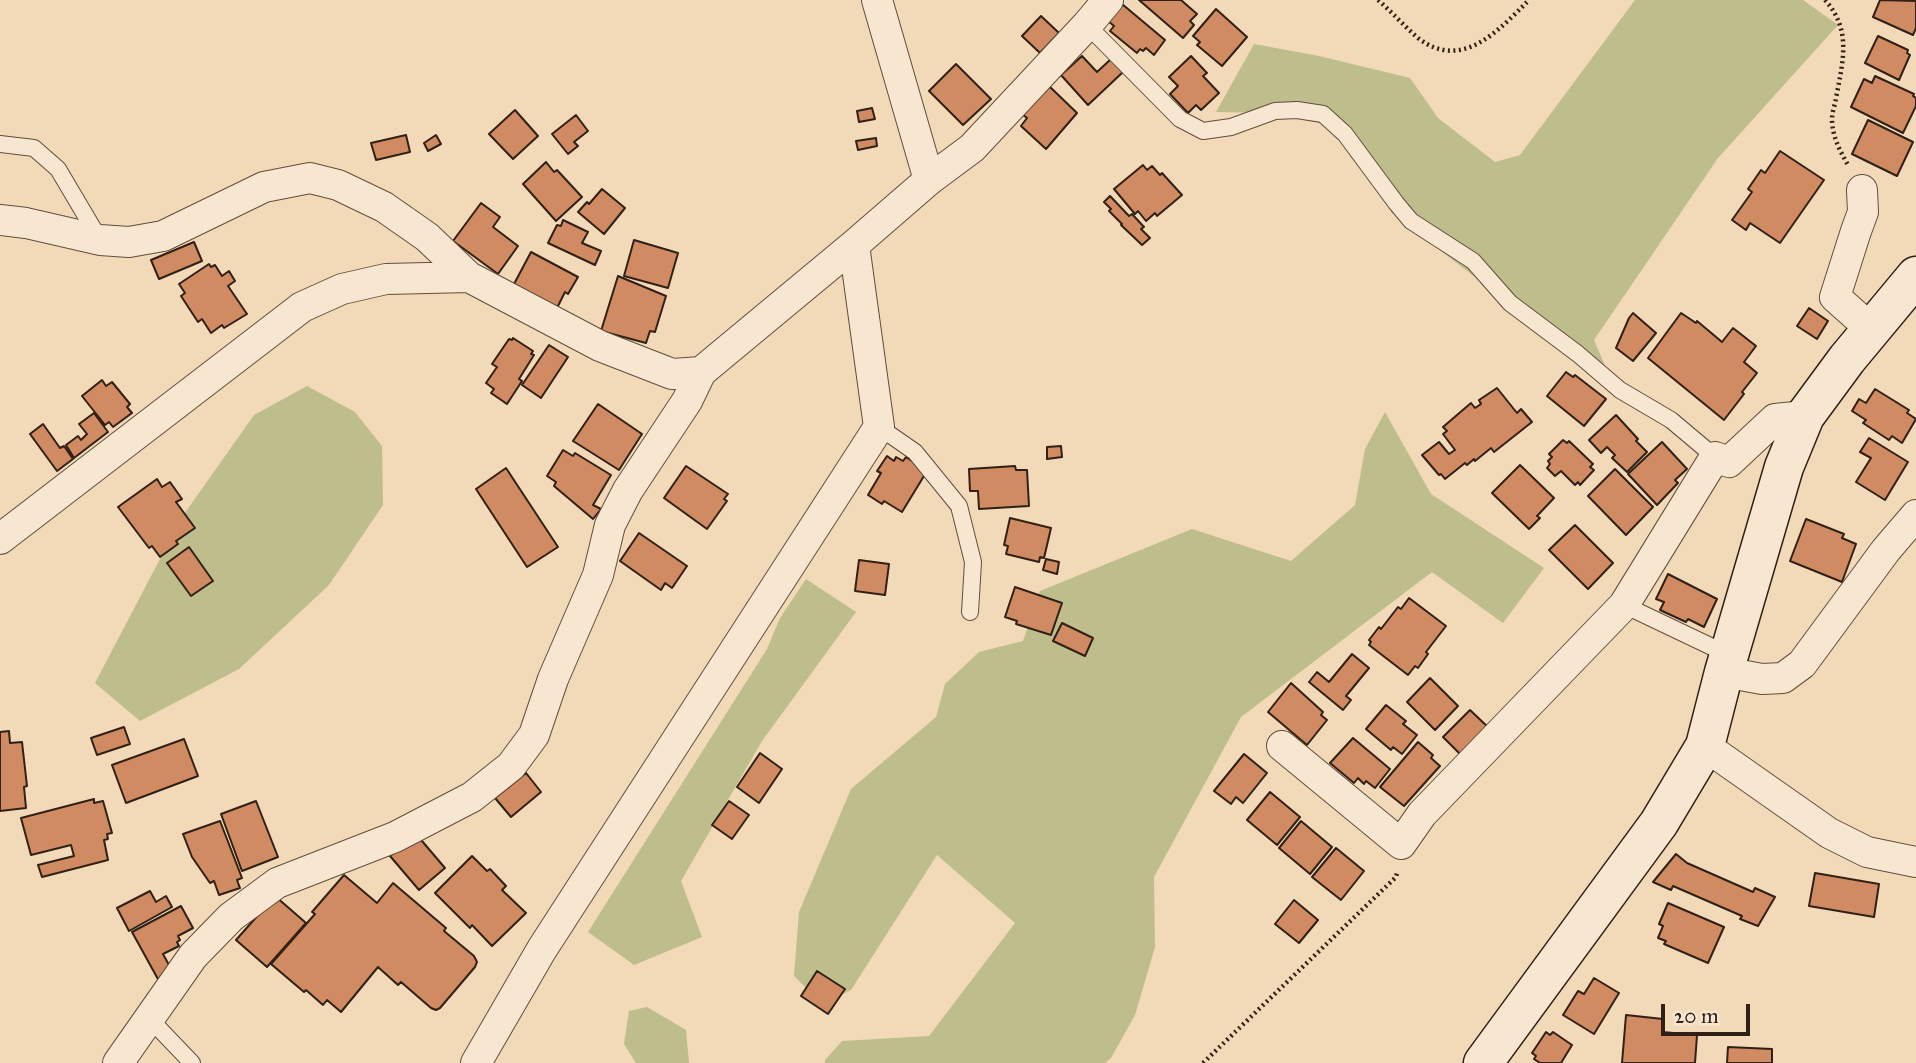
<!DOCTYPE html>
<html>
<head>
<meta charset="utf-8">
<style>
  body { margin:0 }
  #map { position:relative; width:1916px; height:1063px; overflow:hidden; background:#f2d9b7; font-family:"IM FELL Great Primer",serif }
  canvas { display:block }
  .scale { position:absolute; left:1661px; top:1004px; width:89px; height:32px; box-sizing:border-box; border:4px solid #302016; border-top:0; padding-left:9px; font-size:21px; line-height:24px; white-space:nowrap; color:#302016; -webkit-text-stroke:5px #f7e6d0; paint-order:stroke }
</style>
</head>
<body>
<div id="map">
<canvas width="1916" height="1063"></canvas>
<div class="scale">20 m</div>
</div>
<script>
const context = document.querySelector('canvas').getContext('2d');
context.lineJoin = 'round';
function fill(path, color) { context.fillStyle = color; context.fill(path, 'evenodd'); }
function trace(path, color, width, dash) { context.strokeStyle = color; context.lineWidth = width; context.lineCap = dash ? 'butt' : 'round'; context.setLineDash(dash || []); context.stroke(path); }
fill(new Path2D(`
  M1635 0H1803L1838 25 1718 158 1594 340 1613 384 1392 213 1350 142 1327 125 1272 113 1216 112 1254 44 1319 56 1410 78 1438 118 1495 162 1520 155Z
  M307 386 355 412 382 446 383 505 329 585 239 669 140 721 95 683 182 517 254 415Z
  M1385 412 1431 494 1544 568 1503 623 1432 572 1241 717 1154 877 1155 947 1135 1015 1111 1058 1105 1063H825V1060L842 1041 929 1036 1015 923 937 855 851 990 823 1004 794 976 799 912 851 789 936 717 945 684 979 652 1023 641 1040 591 1192 529 1291 561 1355 505 1365 449Z
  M806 579 856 612 762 741 681 881 702 937 634 965 588 932 767 649 780 618Z
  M647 1007 686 1030 689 1063H636L624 1044 629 1011Z`), '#bebe8c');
const building = new Path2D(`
  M1139 0H1181L1197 14 1190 21 1194 25 1183 38Z
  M1880 0 1916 1V28L1913 35 1873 17Z
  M1122 4 1165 40 1154 55 1146 48 1143 51 1140 49 1137 53 1110 31 1114 26 1108 21Z
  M1216 9 1247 37 1222 66 1197 45 1200 42 1193 36Z
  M1041 16 1059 33 1040 53 1022 36Z
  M1878 36 1908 50 1907 53 1910 55 1899 80 1865 63Z
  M1082 56 1097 72 1111 59 1123 72 1088 105 1061 75Z
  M1191 56 1207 73 1203 76 1219 93 1201 110 1196 105 1188 113 1170 94 1178 86 1169 77Z
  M956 64 991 99 963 125 929 91Z
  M1875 76 1914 94 1913 96 1916 98V106L1903 133 1851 107 1864 79 1872 83Z
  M1049 86 1077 113 1046 149 1021 126 1027 118 1022 114Z
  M872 108 875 119 859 122 857 111Z
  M515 110 538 136 513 159 489 134Z
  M576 115 588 131 574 142 578 146 568 154 552 134Z
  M1868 120 1913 142 1897 176 1852 154Z
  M406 135 410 152 376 160 371 143Z
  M436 135 441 144 428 151 424 143Z
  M876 138 877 146 858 150 856 141Z
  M1780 151 1824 180 1780 243 1750 223 1746 230 1732 220 1752 192 1748 189 1761 170 1765 173Z
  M546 162 554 172 557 170 582 197 556 221 523 184Z
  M1143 165 1147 170 1152 166 1160 175 1162 173 1182 195 1157 216 1155 213 1146 221 1138 211 1135 214 1114 189Z
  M602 189 625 208 604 234 578 212 587 202 589 204Z
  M1110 196 1129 216 1132 214 1144 227 1141 229 1150 238 1142 245 1121 225 1122 224 1109 211 1111 209 1104 202Z
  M481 203 500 217 493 227 518 246 498 274 453 241Z
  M563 220 588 232 582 243 601 251 595 265 548 243 557 225 561 226Z
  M634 240 678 253 668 288 624 276Z
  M194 242 202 261 159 279 151 260Z
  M531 252 578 277 568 294 565 292 557 308 514 284Z
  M209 264 211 267 215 265 222 276 229 271 235 281 228 286 247 314 224 328 222 325 211 333 202 319 198 322 181 296 185 293 179 284Z
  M618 276 666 296 655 332 650 331 646 343 601 331Z
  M1809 308 1828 321 1817 339 1797 326Z
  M1633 313 1656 333 1633 361 1616 348 1629 318Z
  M1681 313 1696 323 1697 321 1722 342 1733 328 1756 346 1744 362 1757 373 1742 392 1744 394 1724 420 1648 358Z
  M513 338 533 351 531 354 534 355 519 379 522 381 507 404 491 393 494 389 486 383 497 367 492 364 509 339 512 340Z
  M549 345 568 357 541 398 522 385Z
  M1566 372 1573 377 1575 375 1606 399 1584 426 1547 396Z
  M102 380 106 386 112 382 130 404 127 407 132 413 113 427 109 422 105 425 82 396Z
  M1497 388 1517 413 1521 409 1532 422 1494 452 1491 448 1475 461 1474 459 1467 465 1465 463 1445 479 1441 474 1439 475 1422 455 1439 442 1449 454 1455 450 1443 434 1447 431 1443 427 1471 403 1475 408 1481 404 1479 400Z
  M1875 389 1909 410 1907 413 1916 419 1902 443 1892 436 1889 440 1863 423 1866 420 1852 411 1859 399 1866 403Z
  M598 404 642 434 619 470 573 441Z
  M94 413 108 432 74 458 66 445 78 436 81 440 87 434 79 424Z
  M1616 415 1638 439 1636 441 1647 452 1627 472 1612 458 1615 455 1607 447 1601 453 1589 440Z
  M43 424 60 448 64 446 73 459 57 471 30 434Z
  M1869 438 1908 462 1885 500 1856 482 1871 458 1860 452Z
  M1563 440 1567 443 1569 441 1593 464 1590 467 1594 470 1580 485 1578 482 1575 485 1561 471 1555 476 1547 468 1550 464 1548 461 1552 457 1549 454Z
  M1662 442 1687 469 1675 480 1678 483 1657 505 1628 474Z
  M1061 446 1062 457 1047 459V447Z
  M563 450 573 456 575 453 611 475 593 505 601 509 593 519 554 486 556 482 547 476Z
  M887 456 894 461 896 457 903 461 906 457 927 471 902 512 884 501 882 504 868 495 881 473 877 471Z
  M1520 465 1554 498 1537 516 1540 518 1529 529 1492 493Z
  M686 466 728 494 724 499 727 501 707 529 664 498Z
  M1015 466 1016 470H1027L1029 506 979 509 978 491H970L969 469Z
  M506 468 558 547 527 567 476 489Z
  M1615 469 1653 507 1626 535 1588 496Z
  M157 479 162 487 170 482 182 499 176 502 195 528 176 541 178 544 160 557 152 546 149 548 118 507Z
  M1010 518 1051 528 1044 558 1040 557 1039 562 1006 554 1008 546 1004 545Z
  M1806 519 1844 534 1842 538 1856 544 1842 582 1790 561Z
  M1575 525 1613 563 1588 589 1549 550Z
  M639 533 687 566 672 588 665 583 661 590 620 561Z
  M189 547 213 581 191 596 167 563Z
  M1046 559 1059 562 1057 574 1043 570Z
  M859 560 889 564 885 595 855 591Z
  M1668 574 1717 599 1704 627 1688 619 1686 622 1660 610 1664 602 1656 599Z
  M1015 587 1062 603 1051 635 1016 624 1017 621 1005 617Z
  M1409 598 1446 626 1426 652 1428 654 1418 668 1415 666 1408 675 1369 645 1371 642 1369 640 1379 627 1381 629 1398 607 1401 609Z
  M1062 623 1093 638 1085 656 1053 641Z
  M1352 654 1369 668 1346 696 1351 700 1343 710 1309 682 1317 672 1329 682Z
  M1430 678 1458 706 1435 730 1407 702Z
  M1291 683 1323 712 1321 715 1327 720 1307 745 1268 712Z
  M1386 705 1406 721 1403 724 1417 735 1402 754 1393 747 1391 750 1366 729Z
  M1470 710 1490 729 1463 757 1443 737Z
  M124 727 130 744 97 755 91 738Z
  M9 731 10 743 22 742 27 786 24 787 26 808 0 811V732Z
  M1353 738 1390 769 1375 788 1366 781 1364 784 1358 778 1354 783 1330 763Z
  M184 739 198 776 126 803 112 765Z
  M1418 742 1433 755 1431 758 1440 766 1404 806 1380 787Z
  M760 753 782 769 759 803 737 787Z
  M1244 754 1267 773 1243 803 1236 797 1231 804 1214 791Z
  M526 773 541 792 511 817 495 798Z
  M1270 792 1300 817 1277 845 1247 820Z
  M94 799V803L103 801 112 833 107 834 108 839 104 840 108 860 42 877 38 865 74 856 71 845 31 855 21 818Z
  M256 801 278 857 242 871 221 814Z
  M729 801 749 815 732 839 712 825Z
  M220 821 242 878 237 880 240 888 219 895 214 881 210 883 192 857 183 834Z
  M1301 821 1332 847 1310 874 1279 848Z
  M416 834 445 868 419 890 390 856Z
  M1336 848 1364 871 1341 900 1312 877Z
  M1676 854 1687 863 1753 892 1755 888 1775 897 1758 926 1740 919 1742 916 1673 886 1671 890 1653 882Z
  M472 856 487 871 490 869 506 886 502 890 526 913 492 946 472 925 470 928 435 893Z
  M1815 873 1879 884 1874 917 1809 906Z
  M344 875 377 903 393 883 446 928 444 931 474 956 477 962 475 967 440 1008 436 1010 431 1008 401 982 398 985 378 967 341 1012 327 1000 323 1005 306 990 304 992 271 964 315 914 312 912Z
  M150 891 156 902 166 896 172 907 129 931 117 908Z
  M275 896 306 923 267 967 236 940Z
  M1294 900 1318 920 1299 943 1275 924Z
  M1668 903 1724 927 1708 963 1664 944 1666 941 1658 938 1663 926 1659 924Z
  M181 906 193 928 178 936 180 940 177 942 179 946 163 954 169 965 159 981 132 932Z
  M817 971 845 989 828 1014 801 996Z
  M1594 978 1619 993 1594 1034 1563 1015 1578 991 1584 994Z
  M1626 1015 1663 1019 1662 1032 1697 1035 1695 1063H1622Z
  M1546 1032 1550 1035 1553 1032 1572 1045 1561 1063H1540L1534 1059 1536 1056 1532 1053Z
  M1728 1047 1772 1049V1063H1727Z`);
fill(building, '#d08b62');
trace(building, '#302016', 2);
const lane = new Path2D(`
  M1087 25 1180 119 1203 131 1231 127 1275 111 1297 110 1323 114 1345 134 1396 203 1411 221 1473 261 1510 303 1578 354 1620 390 1671 420 1715 457
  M0 144 34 148 58 169 100 240
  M879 427 915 452 959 506 973 562 970 612
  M1624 605 1729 655
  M149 1018 192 1063`);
const street = new Path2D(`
  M877 0 929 180
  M1862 190 1863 212 1856 231 1835 297 1871 329
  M0 220 26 223 100 240 129 242 163 236 264 187 310 178 338 185 384 207 427 237 469 277 600 346 672 374 701 372
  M0 539 302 307 342 289 386 279 469 277
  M1724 672 1762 679 1783 678 1802 664 1886 550 1916 515
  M1282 746 1401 844 1422 814 1624 605 1715 457 1729 462 1775 419 1805 416
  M1705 746 1829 833 1867 852 1916 862
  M118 1063 193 956 231 917 277 883 395 837 472 797 511 766 534 735 553 679 598 575 610 525 628 490 687 401 701 372 854 245 929 180 972 148 1087 25 1108 0
  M476 1063 542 949 879 427 854 245`);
const secondary = new Path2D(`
  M1483 1063 1659 823 1705 746 1724 672 1784 467 1805 416 1847 359 1916 276`);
trace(lane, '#604e3e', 18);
trace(street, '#604e3e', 32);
trace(secondary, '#302016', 41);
trace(new Path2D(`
  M1378 0C1392 12 1404 26 1418 38 1462 72 1499 30 1529 0
  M1825 0C1852 30 1843 61 1836 98 1835 105 1832 112 1832 119 1832 136 1840 151 1848 165
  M1203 1063 1396 877 1397 873`), '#302016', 4.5, [2, 3.5]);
trace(lane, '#f7e6d0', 16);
trace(street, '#f7e6d0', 30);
trace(secondary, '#f7e6d0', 38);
</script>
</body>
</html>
